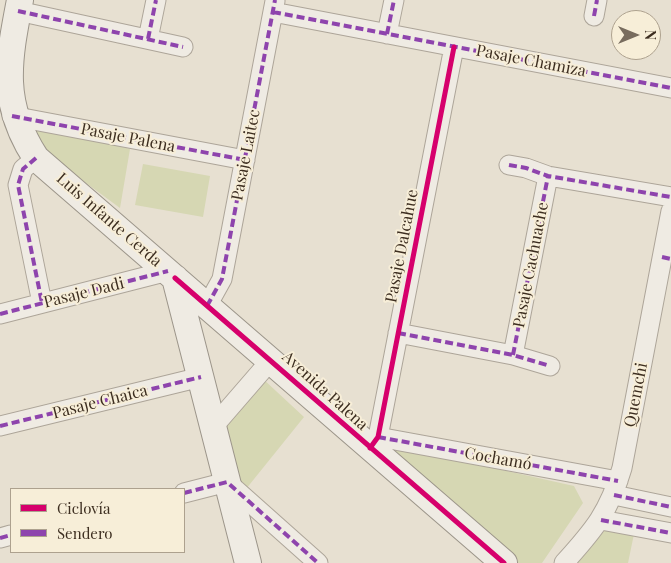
<!DOCTYPE html>
<html>
<head>
<meta charset="utf-8">
<style>
  body { margin:0 }
  #map { position:relative; width:671px; height:563px; overflow:hidden; background:#e7e0d1; font-family:"Playfair Display",serif }
  canvas { display:block }
  .legend { position:absolute; left:10px; top:488px; width:175px; height:65px; box-sizing:border-box; background:#f7eed8; border:1px solid #ada18e; margin:0; padding:6px 9px; list-style:none; font-size:15px; color:#3d2e20 }
  .legend li { display:flex; align-items:center; gap:10px; height:25px }
  .legend b { width:25px; border:1px solid #ada18e }
  .north { position:absolute; left:611px; top:10px; width:50px; height:50px; box-sizing:border-box; background:#f7eed8; border:1px solid #ada18e; border-radius:50%; rotate:90deg; font-size:14px; font-weight:700; line-height:20px; text-align:center; color:#3d2e20 }
  .north::after { content:''; display:block; margin:auto; width:18px; height:22px; background:#786c5e; clip-path:polygon(50% 0,100% 100%,50% 72%,0 100%) }
</style>
</head>
<body>
<div id="map">
<canvas width="671" height="563"></canvas>
<ul class="legend">
<li><b style="height:6px;background:#d6006c"></b>Ciclovía</li>
<li><b style="height:6px;background:#8e44ad"></b>Sendero</li>
</ul>
<div class="north">N</div>
</div>
<script>
const context = document.querySelector('canvas').getContext('2d');
context.lineJoin = 'round';
function fill(path, color) { context.fillStyle = color; context.fill(path, 'evenodd'); }
function trace(path, color, width, dash) { context.strokeStyle = color; context.lineWidth = width; context.lineCap = dash ? 'butt' : 'round'; context.setLineDash(dash || []); context.stroke(path); }
function label(font, color, halo, rows, align = 'center') {
  context.font = font + ' "Playfair Display",serif'; context.lineWidth = 4; context.setLineDash([]); context.textBaseline = 'middle'; context.strokeStyle = halo; context.fillStyle = color; for (const [text, x, y, turn = 0] of rows) {
    context.save(); context.translate(x, y); context.rotate((+turn || 0) * Math.PI / 180); context.textAlign = isNaN(turn) ? turn : align; if (halo) context.strokeText(text, 0, 0); context.fillText(text, 0, 0); context.restore();
  }
}
fill(new Path2D(`
  M27 123 130 149 120 208 52 158Z
  M143 164 210 176 203 217 135 205Z
  M262 378 304 417 246 489 236 477 221 425Z
  M395 446 574 486 583 503 542 563H518L392 452Z
  M606 529 634 534 628 563H575Z`), '#d6d7b3');
const street = new Path2D(`
  M18 11 183 47
  M273 12 671 88
  M594 16 597 0
  M387 34 394 0
  M148 39 156 0
  M12 116 245 160
  M36 158 23 169 18 185 42 303
  M509 165 526 168 548 176 671 197
  M207 306 222 279 275 1
  M0 314 168 271
  M398 333 513 355 550 366
  M513 355 548 176
  M0 426 201 377
  M213 427 271 360
  M378 437 618 481
  M370 448 378 437 454 47
  M184 493 227 482 318 563
  M614 495 671 507
  M601 520 671 533
  M0 538 11 535
  M564 563C594 530 609 512 622 468L671 211`);
const secondary = new Path2D(`
  M20 0C8 62 0 103 36 158L504 563
  M175 278 248 563`);
trace(street, '#ada599', 21);
trace(secondary, '#9c958a', 28);
trace(street, '#efebe3', 19);
trace(secondary, '#efebe3', 26);
trace(new Path2D(`
  M18 11 183 47
  M273 12 671 88
  M594 16 597 0
  M387 34 394 0
  M148 39 156 0
  M12 116 245 160
  M36 158 23 169 18 185 42 303
  M509 165 526 168 548 176 671 197
  M662 257 671 259
  M207 306 222 279 275 0
  M0 314 168 271
  M398 333 513 355 550 366
  M513 355 548 176
  M0 426 201 377
  M378 437 618 481
  M184 493 227 482 318 563
  M614 495 671 507
  M601 520 671 533
  M0 538 11 535`), '#8e44ad', 4, [8, 4]);
trace(new Path2D(`
  M175 278 504 563
  M370 448 378 437 454 47`), '#d6006c', 5);
label('16px', '#3d2e20', '#f7eed8', [
  ["Pasaje Chamiza",531,61,11],
  ["Pasaje Palena",128,138,11],
  ["Pasaje Laitec",246,155,-79],
  ["Luis Infante Cerda",109,220,41],
  ["Pasaje Dalcahue",402,246,-79],
  ["Pasaje Cachuache",531,265,-79],
  ["Pasaje Dadi",84,293,-14],
  ["Avenida Palena",325,391,42],
  ["Quemchi",636,395,-79],
  ["Pasaje Chaica",100,402,-14],
  ["Cochamó",498,459,10]
]);
</script>
</body>
</html>
